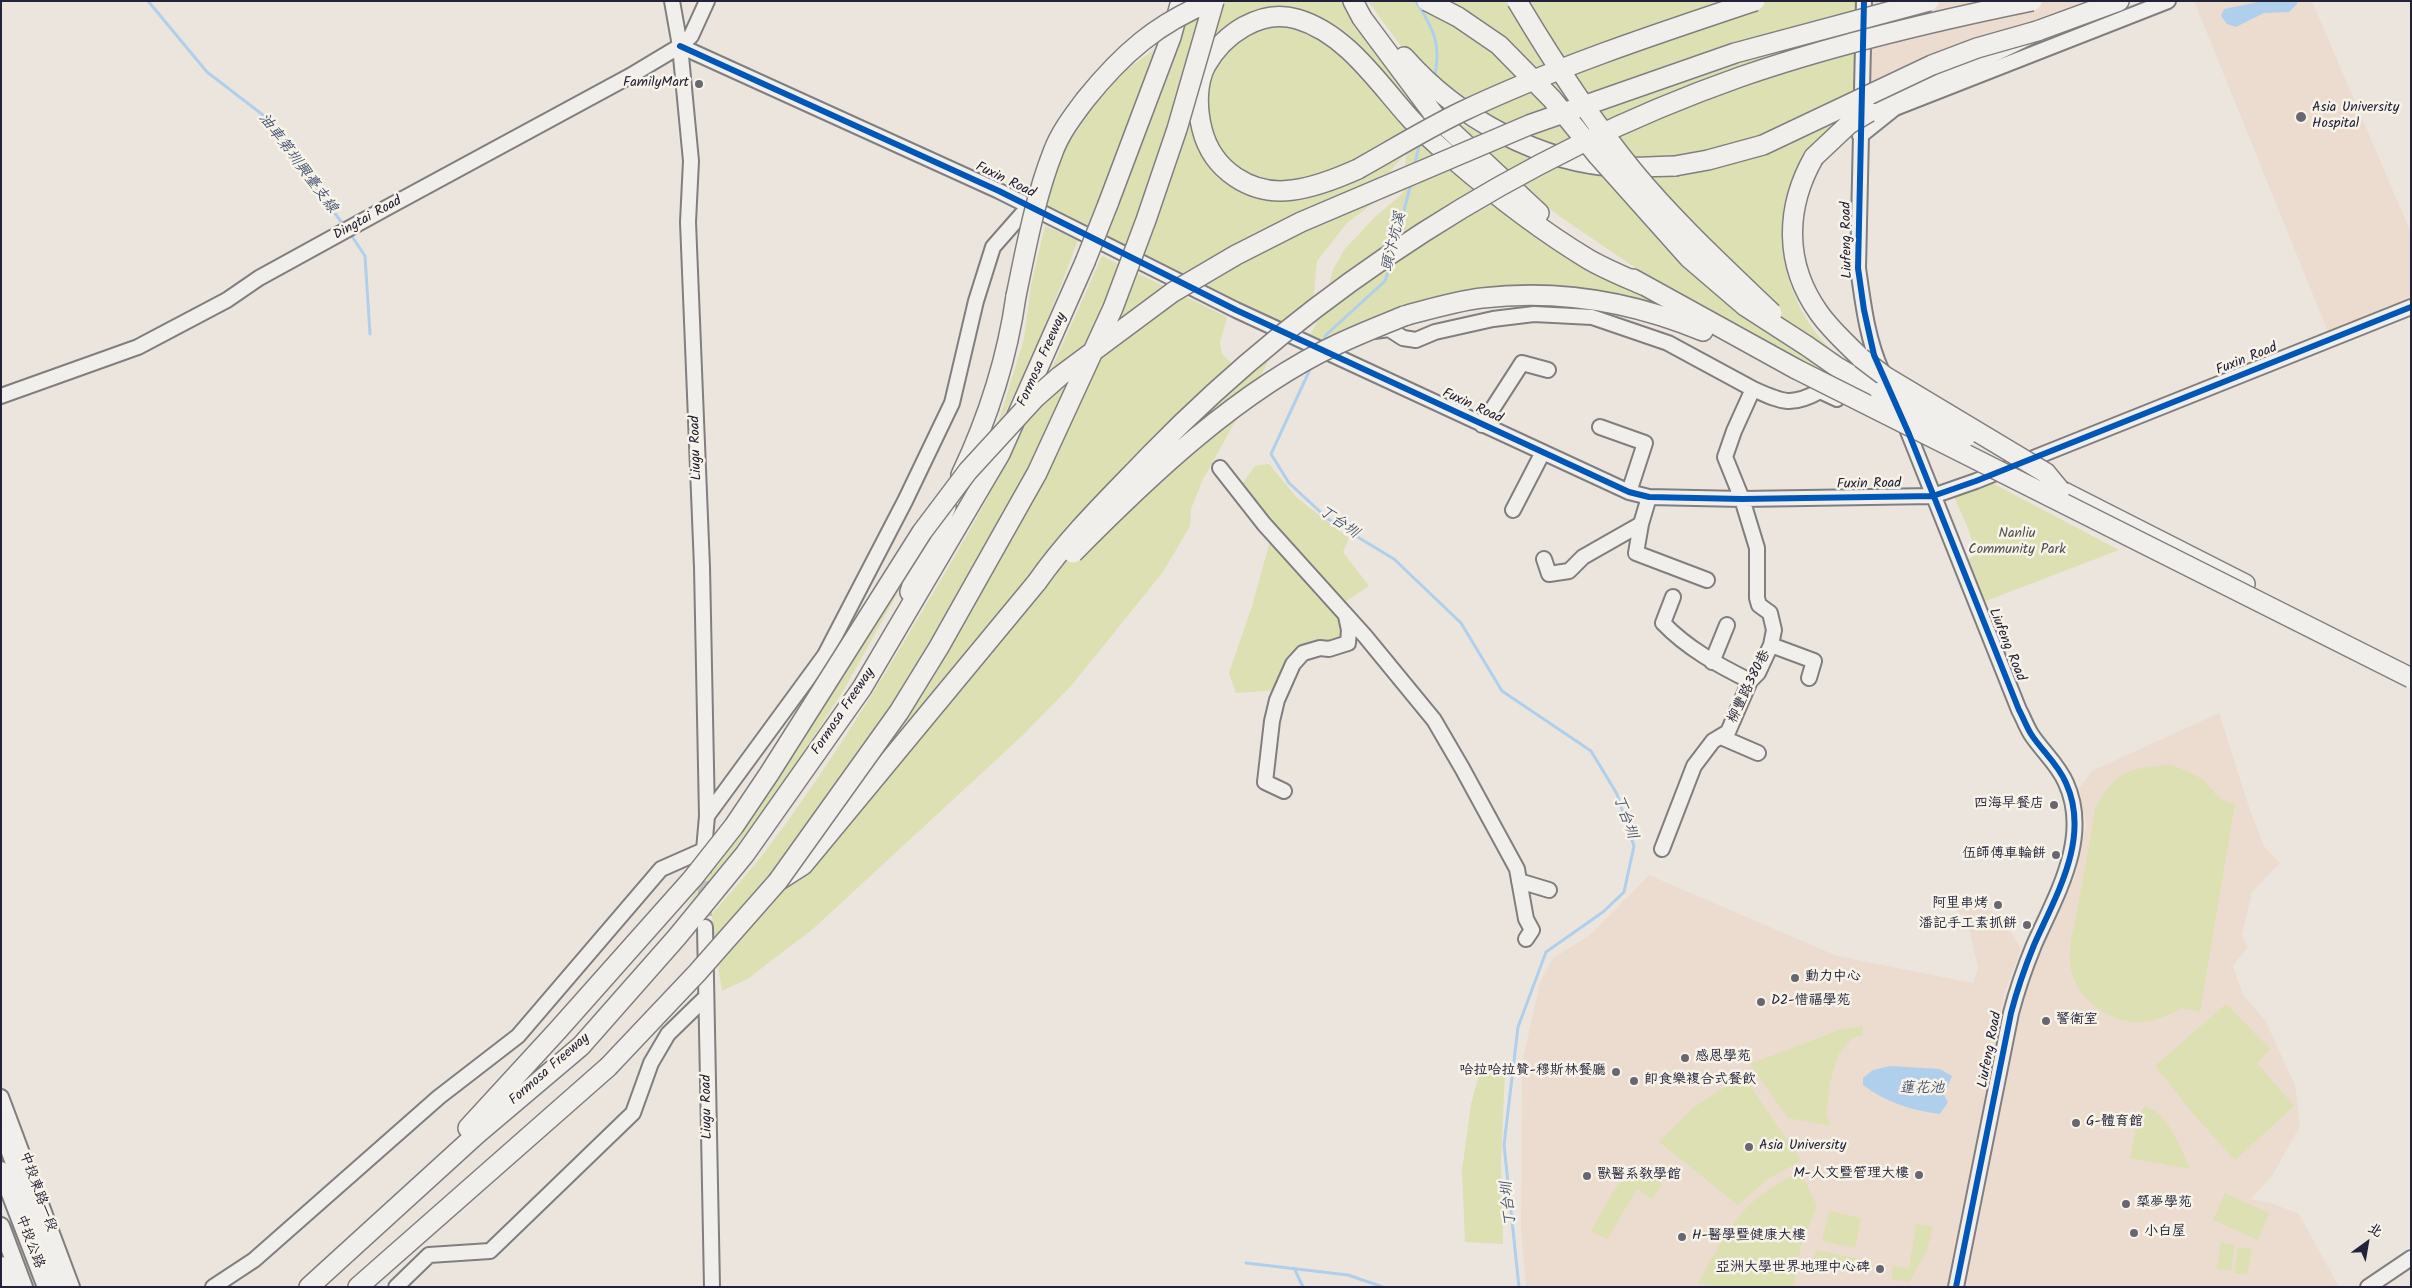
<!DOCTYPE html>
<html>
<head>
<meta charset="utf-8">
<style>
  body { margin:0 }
  #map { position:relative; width:2412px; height:1288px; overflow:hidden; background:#ece5dd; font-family:Kalam,"LXGW WenKai TC",sans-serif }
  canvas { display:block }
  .frame { position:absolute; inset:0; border:2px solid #22223b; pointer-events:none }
  .north { position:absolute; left:2342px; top:1218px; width:50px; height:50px; -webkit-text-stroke:4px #f7f3e8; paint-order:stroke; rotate:32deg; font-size:14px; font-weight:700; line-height:20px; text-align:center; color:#22223b }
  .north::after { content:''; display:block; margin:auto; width:18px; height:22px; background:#22223b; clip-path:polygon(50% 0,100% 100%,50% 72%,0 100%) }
</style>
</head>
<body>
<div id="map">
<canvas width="2412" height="1288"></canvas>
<div class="frame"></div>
<div class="north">北</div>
</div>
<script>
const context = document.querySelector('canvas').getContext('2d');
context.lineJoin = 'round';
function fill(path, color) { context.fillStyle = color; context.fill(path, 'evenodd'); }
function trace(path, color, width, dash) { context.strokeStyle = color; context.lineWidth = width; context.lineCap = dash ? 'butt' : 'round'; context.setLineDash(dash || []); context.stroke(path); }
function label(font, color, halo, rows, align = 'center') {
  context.font = font + ' Kalam,"LXGW WenKai TC",sans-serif'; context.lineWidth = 5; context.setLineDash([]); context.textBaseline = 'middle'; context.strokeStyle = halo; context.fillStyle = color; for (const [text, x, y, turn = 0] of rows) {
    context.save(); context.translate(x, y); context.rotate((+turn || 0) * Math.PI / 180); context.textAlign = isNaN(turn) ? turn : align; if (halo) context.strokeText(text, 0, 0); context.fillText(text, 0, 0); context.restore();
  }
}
fill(new Path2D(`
  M1870 1H2121L2139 11 1868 124Z
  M2194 1H2312L2411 233V299L2328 332Z
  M2219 713 2250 810 2264 846 2280 863 2252 892 2242 935 2248 947 2233 966 2243 995 2265 1020 2295 1085 2300 1126 2272 1176 2251 1199 2271 1203 2299 1214 2339 1287H1964L2018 1013 2031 970 2075 877 2086 825 2079 788 2092 771Z
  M1649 875 1837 956 1973 983 1978 968 1967 919 1957 911 1964 900 1981 905 1995 913 2006 924 2021 949 2005 991 1950 1287H1526L1521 1231 1522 1064 1540 982 1553 958 1590 935Z`), '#ecdccf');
fill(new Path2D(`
  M1192 1H1341L1382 58 1507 194 1459 175 1506 213 1681 315 1504 291 1328 345 1308 339 1323 310 1333 270 1344 250 1375 217 1403 193 1406 153 1388 174 1372 204 1347 223 1317 261 1313 304 1301 333 1217 294 1046 208 1055 171 1064 151 1091 110 1123 72 1161 45 1113 214 1143 142Z
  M1368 1H1858L1854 94 1856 113C1841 126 1817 142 1805 158 1769 206 1778 275 1809 323 1815 333 1825 344 1833 352 1840 358 1849 361 1855 368 1869 384 1880 404 1892 421L1783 352 1720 320 1646 275 1559 216 1505 173 1469 137 1459 123 1535 161 1643 172 1702 152 1670 157 1637 158 1586 155 1527 136 1476 110 1406 53Z
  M1045 226 1078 240C1054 305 1029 368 996 430L1024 339 1031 285Z
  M1102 256 1227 317 1220 343 1222 354 1244 375 1277 346 1202 481 1191 509 1190 526 1163 572 1071 686 1022 736 814 928 749 978 722 991 713 933 712 914C730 893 748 873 765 852 823 775 874 693 923 610 952 561 981 513 1006 462 1041 395 1071 325 1102 256Z
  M1269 464 1297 498 1349 538 1343 552 1369 586 1340 605 1315 577 1242 484 1255 466Z
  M1992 483 2119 550 1983 602 1965 561 1976 555 1968 528 1954 497Z
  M923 541 905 580 843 691 783 784 717 872 684 909 762 796Z
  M1270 541 1342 617 1346 631 1341 641 1311 643 1278 690 1236 693 1229 673 1252 606Z
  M2171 765C2182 769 2194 773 2204 781 2217 793 2214 800 2235 804L2200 1012 2181 1008C2160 1021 2136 1027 2113 1017 2094 1009 2076 991 2071 970 2067 950 2074 926 2078 906 2084 874 2090 841 2095 809 2115 771 2131 767 2171 765Z
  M2226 1004 2270 1049 2257 1063 2294 1106 2235 1160 2196 1117 2155 1066Z
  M1863 1026V1035L1852 1038 1838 1055 1830 1082 1826 1115 1831 1126 1788 1118 1750 1064 1842 1029Z
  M1482 1064 1505 1070 1501 1162 1503 1244 1465 1242 1462 1171 1471 1104Z
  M1743 1075 1801 1161 1769 1178 1738 1205 1659 1142 1693 1108Z
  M2145 1106C2168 1113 2181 1148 2190 1169L2130 1158 2139 1114Z
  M1634 1165 1662 1184 1652 1199 1637 1189 1607 1239 1591 1231 1613 1192Z
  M1800 1171 1817 1206 1801 1245 1794 1285 1791 1287H1717L1698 1283C1714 1256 1730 1221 1755 1200 1769 1189 1784 1180 1800 1171Z
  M2225 1193 2269 1213 2258 1240 2213 1220Z
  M1829 1211 1861 1218 1855 1248 1822 1241Z
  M1916 1224 1933 1226 1926 1253 1909 1282 1891 1279 1893 1266 1909 1268Z
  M2221 1242 2235 1245 2231 1271 2217 1269Z
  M2238 1247 2252 1249 2247 1275 2234 1273Z
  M1816 1250 1869 1261 1866 1274 1820 1265 1817 1273 1810 1277Z`), '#dce0b2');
fill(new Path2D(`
  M2263 1H2297V4L2289 12 2264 13 2236 27 2227 24 2221 16 2224 9Z
  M1890 1066 1940 1069 1952 1076 1944 1095 1948 1102 1940 1114C1913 1111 1885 1102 1863 1085V1078L1873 1070Z`), '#b0cfec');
trace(new Path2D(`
  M148 1 207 72 263 115 345 227
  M1416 1C1434 30 1442 45 1434 79
  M1414 167 1420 142
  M349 232 365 256 370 334
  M1396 242 1411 183
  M1322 344 1326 335 1385 281 1391 263
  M1312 365 1271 454 1289 483 1328 519 1394 559 1461 623 1502 691 1591 751 1617 794 1634 846 1624 892 1603 912 1546 952 1518 1027 1504 1145 1519 1287
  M1246 1263 1348 1275 1383 1287
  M1294 1268 1303 1287`), '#b0cfec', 3);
trace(new Path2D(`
  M705 860V927`), '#c4bebd', 14, [14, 7]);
const minor = new Path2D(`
  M1864 1 1858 268C1863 303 1867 339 1882 372
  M680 46 999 191 1236 310 1629 492 1649 497 1742 499 1933 496 1976 481 2411 307
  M1860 136 1895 108 2168 1
  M1374 331 1389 329 1403 338 1416 340 1435 332 1493 319 1534 314 1592 317 1668 343 1753 389
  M1 396 138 347 227 300 259 278 390 206 630 76 680 46 691 36 707 1
  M1903 419 2019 710C2023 717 2026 726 2031 734 2042 751 2058 764 2066 783 2091 838 2056 895 2034 945 2025 967 2017 990 2011 1013L1956 1287
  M1482 425 1522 363 1548 370
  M1600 427 1645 443 1629 492
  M1220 468 1264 524 1365 636 1434 720 1462 768 1517 869 1526 919 1532 930 1526 939
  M1649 497 1641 524 1636 553 1707 580
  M1513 510 1542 454
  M1544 559 1549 574 1569 571 1583 557 1641 524
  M1673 597 1663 623C1688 649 1718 665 1750 681
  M1771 645 1814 661 1809 678
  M1712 662 1727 625
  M1721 737 1758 753
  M1284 791 1265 782 1272 721 1277 700 1293 664 1303 653 1320 648 1329 649 1348 643 1349 630 1346 616
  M707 816 825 655 905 501 952 403 976 301 993 247 1029 206
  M1662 849 1694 766 1713 741 1728 732 1750 681 1758 673 1771 645 1774 630 1770 613 1759 605 1757 598V548L1742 499 1725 457 1734 431 1753 389C1782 402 1791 407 1820 391L1837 399
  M1519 881 1549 890
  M705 927 712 1287
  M1 1097 72 1287
  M213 1287 254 1260 439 1097 518 1036 661 869 704 850 707 816 702 567 688 222 691 161 680 46 672 1
  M396 1287 429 1255 490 1251 633 1113 651 1063 668 1034 706 997
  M2368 1287 2411 1258`);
const major = new Path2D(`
  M1 1128 60 1287
  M1 1170 46 1287
  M1 1226 24 1287
  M1 1265 10 1287`);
const highway = new Path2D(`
  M1353 1 1362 18 1435 116 1539 213
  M1404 57C1458 118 1539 163 1621 167 1639 168 1658 166 1675 166
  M1869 112 2037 31 2119 1
  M1814 157C1785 208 1784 264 1819 313 1831 330 1847 344 1861 358
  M1358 169C1338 178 1316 187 1293 190 1251 196 1212 170 1202 129 1197 109 1196 84 1206 65 1223 35 1260 8 1297 19 1345 33 1376 80 1408 116 1421 131 1437 145 1452 158 1495 195 1540 230 1588 259 1605 269 1625 277 1643 285
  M1108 204 1171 37 1181 1
  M1633 279 1796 369
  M1404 316C1430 309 1456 301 1482 298 1558 289 1633 302 1703 331
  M1807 346 1837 367 1880 392
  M961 475C989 416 1007 360 1016 296
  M2060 490 2245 584
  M910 592 917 569 946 507
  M778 881 803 865 1037 582
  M468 1128 558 1030 693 878
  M309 1287 477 1134 581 1046 677 937 745 854 862 688 1000 454 1085 262
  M358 1287 608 1067`);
trace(minor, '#817e80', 18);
trace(major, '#817e80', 20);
trace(highway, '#817e80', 22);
trace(minor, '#f1efeb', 14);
trace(major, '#f1efeb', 16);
trace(highway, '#f1efeb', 19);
const highwayBridge = new Path2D(`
  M1427 1 1458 17 1499 45 1552 99 1598 156 1689 258 1745 306 1807 346
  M1517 1C1552 60 1590 118 1633 171 1675 222 1724 267 1772 313
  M1814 157 1849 124 1869 112
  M1675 166 1708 160 1763 145 1932 65 1977 48 2037 31
  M1358 169C1392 150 1426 129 1461 112 1556 67 1656 34 1755 1
  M1085 262 1108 204
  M1016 296C1026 248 1035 198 1053 152 1060 133 1073 116 1085 100 1122 54 1157 23 1212 1
  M1861 358 1886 377 2046 473 2060 490
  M1796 369 2411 678
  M1880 392 1965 438
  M1073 553C1148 477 1239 390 1338 344 1359 334 1382 325 1404 316
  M1037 582C1070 535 1111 496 1151 454 1314 287 1519 155 1740 77 1835 44 1934 21 2032 1
  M693 878 734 826 769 774 922 532 968 471 1035 398 1060 376 1173 292 1236 255 1301 222 1529 125 1735 53 1929 1
  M608 1067 697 973 778 881 899 712 939 647 1037 473 1113 308 1146 220 1177 129 1214 1`);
trace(highwayBridge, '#817e80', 22, []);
trace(highwayBridge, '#f1efeb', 19);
trace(new Path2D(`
  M1864 1 1858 268 1864 310 1874 355 1909 434 2019 710C2023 717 2026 726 2031 734 2042 751 2058 764 2066 783 2091 838 2056 895 2034 945 2025 967 2017 990 2011 1013L1956 1287
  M680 46 999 191 1236 310 1629 492 1649 497 1742 499 1933 496 1976 481 2411 307`), '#0057b8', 6);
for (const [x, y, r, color] of [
  [699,84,5,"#696674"],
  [2301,117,6,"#696674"],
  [2054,805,5,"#696674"],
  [2056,855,5,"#696674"],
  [1998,905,5,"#696674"],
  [2027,925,5,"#696674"],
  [1795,978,5,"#696674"],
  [1761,1002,5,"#696674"],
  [2046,1021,5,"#696674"],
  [1685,1058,5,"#696674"],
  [1616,1072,5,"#696674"],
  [1634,1081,5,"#696674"],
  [2076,1123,5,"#696674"],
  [1749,1147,5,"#696674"],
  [1919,1175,5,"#696674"],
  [1587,1176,5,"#696674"],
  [2126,1204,5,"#696674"],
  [2134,1233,5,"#696674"],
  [1682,1237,5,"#696674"],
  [1880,1269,5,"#696674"]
]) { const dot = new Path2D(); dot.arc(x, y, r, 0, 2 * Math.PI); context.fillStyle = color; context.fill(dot); trace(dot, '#f7f3e8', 2); }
label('14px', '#22223b', '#f7f3e8', [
  ["FamilyMart",689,84,"right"],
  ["Asia University",2312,109],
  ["Hospital",2312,125],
  ["四海早餐店",2044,805,"right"],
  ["伍師傅車輪餅",2046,855,"right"],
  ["阿里串烤",1988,905,"right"],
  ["潘記手工素抓餅",2017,925,"right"],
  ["動力中心",1805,978],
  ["D2-惜福學苑",1771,1002],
  ["警衛室",2056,1021],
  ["感恩學苑",1695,1058],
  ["哈拉哈拉贊-穆斯林餐廳",1606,1072,"right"],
  ["即食樂複合式餐飲",1644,1081],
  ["G-體育館",2086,1123],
  ["Asia University",1759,1147],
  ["M-人文暨管理大樓",1909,1175,"right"],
  ["獸醫系教學館",1597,1176],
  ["築夢學苑",2136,1204],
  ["小白屋",2144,1233],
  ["H-醫學暨健康大樓",1692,1237],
  ["亞洲大學世界地理中心碑",1870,1269,"right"]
], 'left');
label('14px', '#22223b', '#f7f3e8', [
  ["Fuxin Road",1005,181,26],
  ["Dingtai Road",368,219,-29],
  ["Liufeng Road",1848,240,-91],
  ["Formosa Freeway",1043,360,-66],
  ["Fuxin Road",2247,360,-22],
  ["Fuxin Road",1472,407,25],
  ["Liugu Road",697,448,-92],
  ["Fuxin Road",1869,485,-1],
  ["Liufeng Road",2006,645,68],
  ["柳豐路380巷",1750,687,-64],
  ["Formosa Freeway",844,712,-56],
  ["Liufeng Road",1991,1050,-79],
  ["Formosa Freeway",550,1070,-41],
  ["Liugu Road",708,1107,-91],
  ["中投東路一段",37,1192,70],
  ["中投公路",29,1242,69]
]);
label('14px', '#4d5050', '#f7f3e8', [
  ["Nanliu",2017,535],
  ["Community Park",2017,551]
]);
label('italic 15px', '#455372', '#f7f3e8', [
  ["油車第圳興臺支線",297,164,53],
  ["頭汴坑溪",1395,242,-76],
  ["丁台圳",1338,523,35],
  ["丁台圳",1624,817,70],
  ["蓮花池",1922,1089],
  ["丁台圳",1510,1204,-96]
]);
</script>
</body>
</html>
